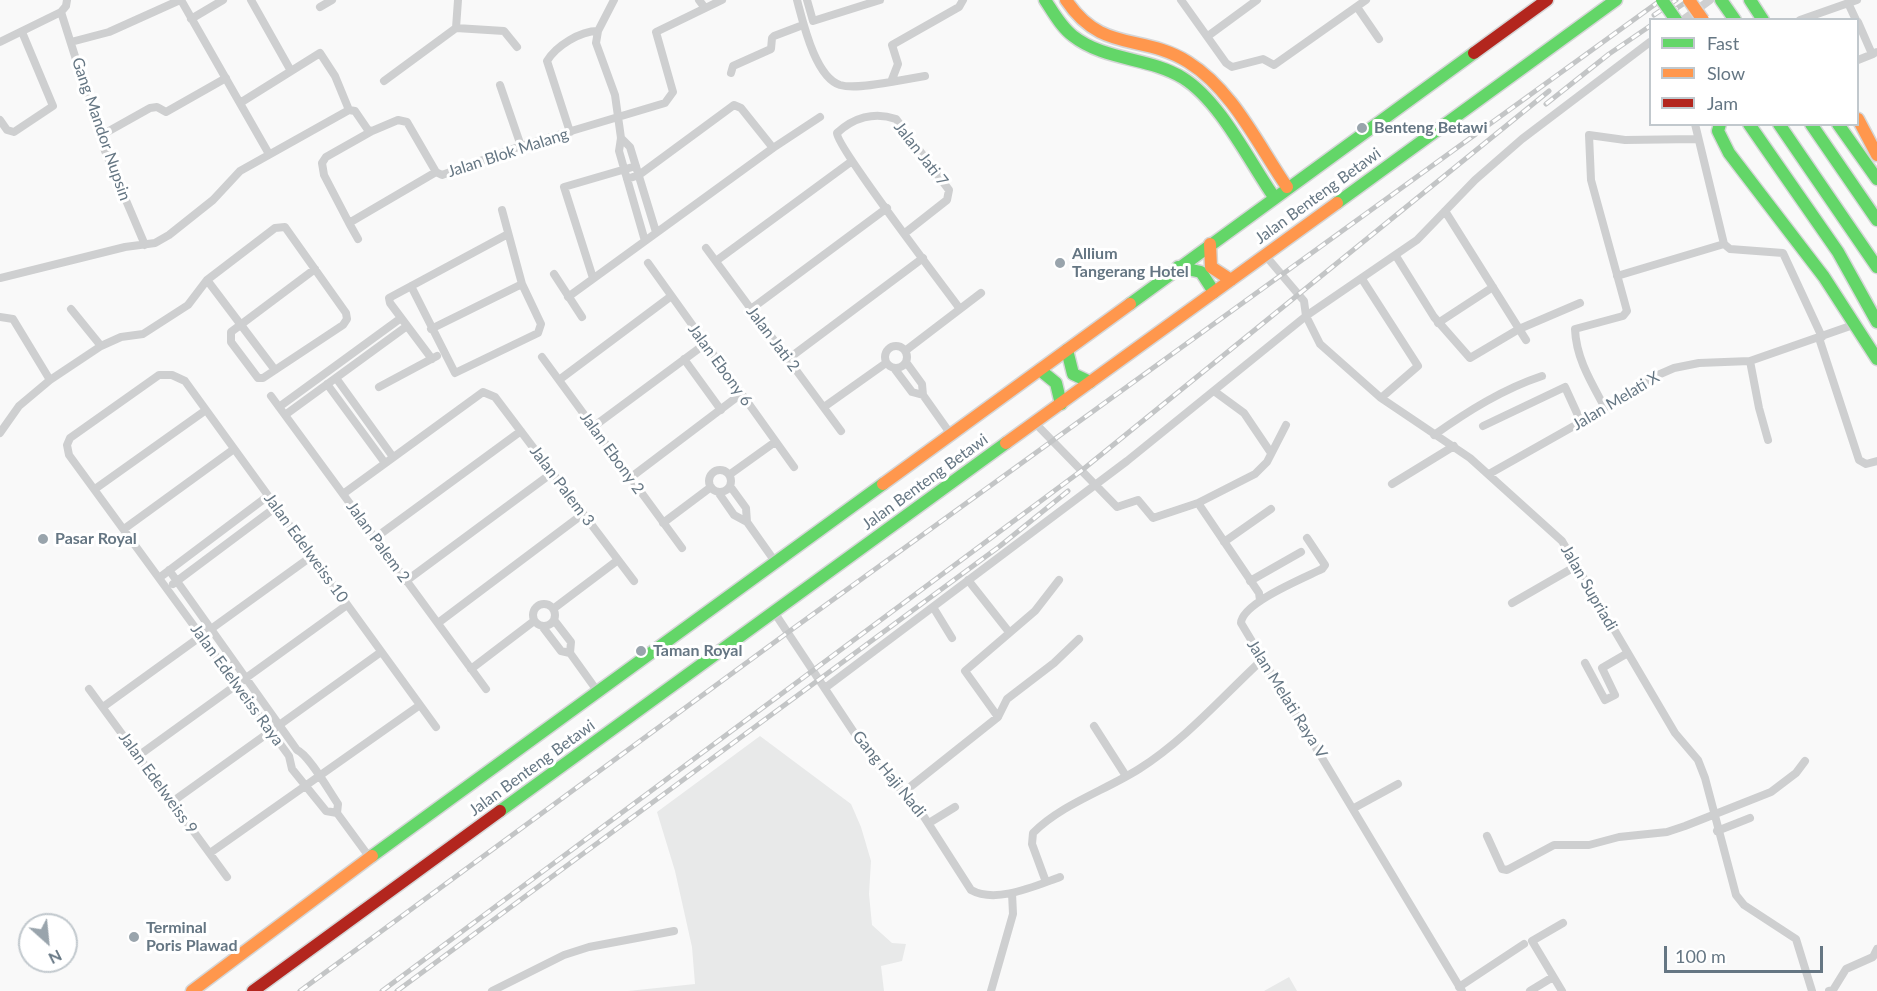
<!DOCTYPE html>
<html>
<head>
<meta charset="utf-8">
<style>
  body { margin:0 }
  #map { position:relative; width:1877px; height:991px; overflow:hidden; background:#f9f9f9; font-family:Lato,sans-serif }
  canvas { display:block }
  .legend { position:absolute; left:1649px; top:18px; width:210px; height:108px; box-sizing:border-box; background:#fff; border:2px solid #c1c8cd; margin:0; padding:8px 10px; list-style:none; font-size:18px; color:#657683 }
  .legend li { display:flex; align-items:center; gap:12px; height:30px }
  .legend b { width:30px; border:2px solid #c1c8cd }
  .north { position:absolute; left:18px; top:913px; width:60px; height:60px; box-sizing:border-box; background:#fff; border:2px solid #c1c8cd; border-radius:50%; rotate:153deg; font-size:16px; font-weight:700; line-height:24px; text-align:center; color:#657683 }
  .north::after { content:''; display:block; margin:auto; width:21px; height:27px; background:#99a4ac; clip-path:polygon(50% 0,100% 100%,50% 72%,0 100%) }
  .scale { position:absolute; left:1664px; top:946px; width:159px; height:27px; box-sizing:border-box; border:3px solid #657683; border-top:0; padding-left:8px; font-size:18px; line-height:21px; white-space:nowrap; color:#657683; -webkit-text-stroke:4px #fff; paint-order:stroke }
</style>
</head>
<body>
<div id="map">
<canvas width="1877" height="991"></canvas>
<ul class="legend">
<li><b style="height:8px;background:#63d668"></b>Fast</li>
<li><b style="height:8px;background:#ff974d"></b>Slow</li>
<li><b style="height:8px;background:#b3261e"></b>Jam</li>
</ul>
<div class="north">N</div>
<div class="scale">100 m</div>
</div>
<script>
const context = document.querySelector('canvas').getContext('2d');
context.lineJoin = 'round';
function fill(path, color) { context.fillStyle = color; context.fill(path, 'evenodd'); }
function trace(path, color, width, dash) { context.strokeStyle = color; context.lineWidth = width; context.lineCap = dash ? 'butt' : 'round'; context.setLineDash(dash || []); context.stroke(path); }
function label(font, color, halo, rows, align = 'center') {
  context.font = font + ' Lato,sans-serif'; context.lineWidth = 6; context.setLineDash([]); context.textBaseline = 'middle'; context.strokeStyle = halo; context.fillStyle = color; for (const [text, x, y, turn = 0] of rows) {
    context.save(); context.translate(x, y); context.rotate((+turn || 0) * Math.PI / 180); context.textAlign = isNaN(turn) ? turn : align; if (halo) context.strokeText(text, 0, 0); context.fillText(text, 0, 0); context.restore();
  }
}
fill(new Path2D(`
  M760 736 851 804 861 827 871 861 869 894 872 925 892 943 906 944 902 961 881 966 884 991H628L695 984 692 947 675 871 657 812Z
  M1289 977 1297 991H1264Z`), '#e8e9e9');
const fast = new Path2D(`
  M1045 0C1053 12 1061 27 1073 36 1105 61 1149 57 1183 78 1220 101 1249 161 1274 197
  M1721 0 1735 20
  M1750 0 1763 20
  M1720 124 1718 131 1729 153 1824 277 1877 359
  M1749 124 1838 252 1877 322
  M1779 124 1877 267
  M1811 124 1877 220
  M1838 124 1877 179
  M1337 203 1616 0
  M1178 267 1201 272 1214 292
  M1130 304 1474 53
  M1067 350 1073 374 1090 382
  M1040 370 1056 383 1061 404
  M500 811 1006 443
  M372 856 883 484`);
const slow = new Path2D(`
  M1066 0C1102 54 1142 33 1188 62 1233 90 1258 145 1287 187
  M1858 119 1877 155
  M1210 244 1211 267 1231 280
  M1006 443 1337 203
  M883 484 1130 304
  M192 991 372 856`);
const jam = new Path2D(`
  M1474 53 1547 0
  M253 991 500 811`);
trace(fast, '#d5d6d7', 15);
trace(slow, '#d5d6d7', 15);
trace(jam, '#d5d6d7', 15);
trace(new Path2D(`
  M181 0 269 154
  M251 0 291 71
  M458 0 456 28 504 31 517 47
  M614 0 598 31 596 43 615 95 621 138 619 151 645 241
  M699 0 705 8
  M797 0C803 22 815 77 840 85 854 89 877 84 891 82L898 64 892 45 959 7 963 0
  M807 0 813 21 880 0
  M1181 0 1226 63 1232 67 1263 59 1274 65 1366 0
  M1849 5 1856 20
  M320 7 332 0
  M1357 7 1379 39
  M61 12 105 151 145 245
  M191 19 223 0
  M1683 20 1710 0
  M1800 20 1857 0
  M1858 22 1872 54 1877 52
  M1208 36 1257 0
  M0 42 61 12 66 6 67 0
  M71 42 109 32 180 0
  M1858 60 1873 54
  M731 73 733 66 771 49 772 38 774 36 803 25
  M384 81 456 28
  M891 82 925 76
  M500 85 521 146
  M240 103 320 53 335 76 349 110
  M0 120 7 130 14 132 53 106 22 32
  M1695 124 1724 244 1730 249 1783 253 1822 337
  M570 132 547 61C556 46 580 31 598 31
  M100 136 150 108 157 107 166 112 226 78
  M621 138 630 147 656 232
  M627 179 639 175 734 105 741 108 773 148
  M1445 211 1526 340
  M349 223 324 175 322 163 326 157 372 131
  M905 233 947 200 949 190 896 119C874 111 853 118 837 133 836 146 944 287 960 309
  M358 239 349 223 436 172
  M706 248 841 431
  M1265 255 1304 301 1306 316 1320 344 1381 398 1470 458 1562 541 1675 733 1698 760 1705 778 1736 895 1744 905 1796 939 1812 991
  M1396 256 1434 317 1470 358 1519 329 1580 303
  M716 261 852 161
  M648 263 794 467
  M554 274 582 317
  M1617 276 1724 244
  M0 278 125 247 155 243 169 235 213 200 240 171 349 110 355 111 368 130 372 131 398 120 407 122 436 172 442 175 521 146 665 103 673 92 656 32 722 0
  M593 278 564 187 636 166
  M1362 279 1418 366 1381 398
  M207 280 275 370
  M411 286 455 373 538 333 541 324 522 284 502 210
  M568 297 773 148 820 117
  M71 309 101 346
  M751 309 887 208
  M0 317 13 319 50 380
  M1438 323 1493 287
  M431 329 522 284
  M1819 338 1859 460 1866 464 1877 461
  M885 357a11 11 0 1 1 22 0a11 11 0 1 1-22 0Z
  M905 351 981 293
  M542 357 682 548
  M432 359 390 303 389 298 508 234
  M684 359 721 410
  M788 359 923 258
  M1750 361 1759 408 1768 440
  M906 362 922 384 923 395 952 436
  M894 368 912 392 923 395
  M336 378 393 457
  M559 380 670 297
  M327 384 385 463
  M379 387 437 356
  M1214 391 1244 413 1271 453
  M271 396 486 689
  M279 407 401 318
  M824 407 886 363
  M1605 408C1591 382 1576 358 1575 329L1623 316 1627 311 1591 180 1589 135 1625 140 1697 139
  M285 415 407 326
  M1035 423 1117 507 1138 500 1153 518 1198 503 1259 593 1260 600
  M1483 426 1565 387 1581 422
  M593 427 705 344
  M0 433 19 406 50 380 101 346 121 337 143 334 188 305 207 280 275 228 285 227 346 313 347 319 343 325 263 378H258L231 342V332L315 269
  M1434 435C1468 411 1503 389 1542 376
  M709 481a11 11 0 1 1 22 0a11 11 0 1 1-22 0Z
  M1489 474 1597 413 1651 378 1674 368 1699 363 1750 361 1856 324
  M729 475 775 442
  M630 478 741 394
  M1392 484 1454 446
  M730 486 746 508 747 522
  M95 489 206 410
  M718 492 734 515 747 522 776 563
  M343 494 483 392 495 397 634 581
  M1198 503 1255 474 1267 462 1286 425
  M663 523 711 487
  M124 529 234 449
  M375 538 521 431
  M1307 538 1325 565 1322 569C1304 578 1242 603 1241 623L1462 991
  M1224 542 1271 509
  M169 570 297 750C309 755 329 791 338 804L337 813 370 858
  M159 578 268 496
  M968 580 1009 632
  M406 581 552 473
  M1250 581 1301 552
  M173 584 276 507
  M1512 603 1578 565
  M533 615a11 11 0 1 1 22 0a11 11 0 1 1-22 0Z
  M933 607 952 638
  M553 609 618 560
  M774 612 857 737 874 761 919 809 971 890C996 904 1035 886 1060 877
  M554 620 571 642 570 653 598 692
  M438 623 583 514
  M542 626 561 651 570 653
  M1585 663 1605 700 1615 695 1602 668 1626 654
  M471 669 534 621
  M825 688 1127 461 1306 316 1417 240 1475 180 1522 139 1650 42
  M89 689 227 877
  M103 707 312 556
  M998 717 965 671 1035 611 1059 580
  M1094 726 1126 776
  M138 756 347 605
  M905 791 998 717 1007 699 1054 663 1079 639
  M172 802 381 652
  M1354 808 1398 784
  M337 813 326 811 292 769 289 756 69 455 67 445 70 438 159 375H172L185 381 436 727
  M929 823 955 807
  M1717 831 1750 818
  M1487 836 1502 869 1507 870 1554 845H1589L1619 837 1667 832 1685 826 1771 792 1796 773 1805 761
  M210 853 420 705
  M1046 882 1032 844 1033 833C1062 804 1104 791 1139 769 1185 740 1223 696 1263 659
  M1459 987 1524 944
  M492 991 564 955 589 947 674 931
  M991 991 1013 914 1012 893
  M1530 991 1553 977
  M1562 991 1532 941 1563 923
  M1829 991 1833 990 1846 969 1873 957 1877 949`), '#cecfd0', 8);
trace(fast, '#63d668', 12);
trace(slow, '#ff974d', 12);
trace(jam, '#b3261e', 12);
const rail = new Path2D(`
  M1670 13 1689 0
  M1654 15 1676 0
  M1546 104 1609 54 1650 26
  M300 991 787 633 1661 0
  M382 991 1081 471 1549 91
  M397 991 1000 546 1068 491`);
trace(rail, '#c3c5c6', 5);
trace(rail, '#fff', 3, [9]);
const fastBridge = new Path2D(`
  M1662 0 1676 20`);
const slowBridge = new Path2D(`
  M1689 0 1703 20`);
trace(fastBridge, '#d5d6d7', 15, []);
trace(slowBridge, '#d5d6d7', 15, []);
trace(fastBridge, '#63d668', 12);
trace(slowBridge, '#ff974d', 12);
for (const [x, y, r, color] of [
  [1362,128,6,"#99a4ac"],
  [1060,263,6,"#99a4ac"],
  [43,539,6,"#99a4ac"],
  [641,651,6,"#99a4ac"],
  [134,937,6,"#99a4ac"]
]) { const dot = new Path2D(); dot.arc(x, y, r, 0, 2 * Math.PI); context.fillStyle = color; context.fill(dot); trace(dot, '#fff', 2); }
label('bold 16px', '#657683', '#fff', [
  ["Benteng Betawi",1374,128],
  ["Allium",1072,254],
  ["Tangerang Hotel",1072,272],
  ["Pasar Royal",55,539],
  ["Taman Royal",653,651],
  ["Terminal",146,928],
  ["Poris Plawad",146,946]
], 'left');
label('16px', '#657683', '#fff', [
  ["Gang Mandor Nupsin",101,129,71],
  ["Jalan Blok Malang",508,153,-18],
  ["Jalan Jati 7",921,154,52],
  ["Jalan Benteng Betawi",1318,196,-36],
  ["Jalan Jati 2",773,339,53],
  ["Jalan Ebony 6",720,365,54],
  ["Jalan Melati X",1616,401,-31],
  ["Jalan Ebony 2",612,453,54],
  ["Jalan Benteng Betawi",925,482,-36],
  ["Jalan Palem 3",562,486,53],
  ["Jalan Palem 2",378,542,54],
  ["Jalan Edelweiss 10",306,548,54],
  ["Jalan Supriadi",1589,588,60],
  ["Jalan Edelweiss Raya",237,685,54],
  ["Jalan Melati Raya V",1287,699,58],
  ["Jalan Benteng Betawi",532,768,-36],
  ["Gang Haji Nadi",889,774,51],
  ["Jalan Edelweiss 9",158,783,54]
]);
</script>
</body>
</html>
